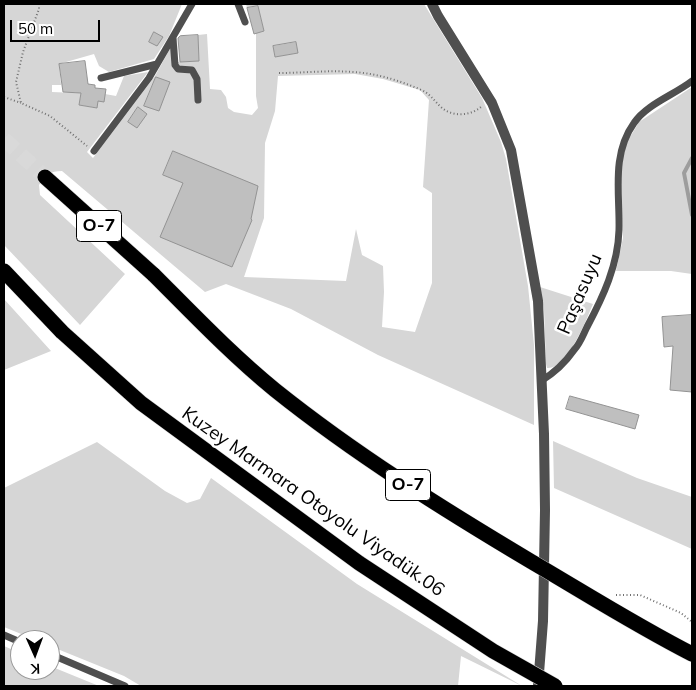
<!DOCTYPE html>
<html>
<head>
<meta charset="utf-8">
<style>
  body { margin:0 }
  #map { position:relative; width:696px; height:690px; overflow:hidden; background:#fff; font-family:Mulish,sans-serif }
  canvas { display:block }
  .frame { position:absolute; inset:0; border:5px solid #000; pointer-events:none }
  .north { position:absolute; left:10px; top:630px; width:50px; height:50px; box-sizing:border-box; background:#fff; border:1px solid #999; border-radius:50%; rotate:178deg; font-size:14px; font-weight:700; line-height:20px; text-align:center; color:#000 }
  .north::after { content:''; display:block; margin:auto; width:18px; height:22px; background:#000; clip-path:polygon(50% 0,100% 100%,50% 72%,0 100%) }
  .scale { position:absolute; left:10px; top:20px; width:90px; height:22px; box-sizing:border-box; border:2px solid #000; border-top:0; padding-left:6px; font-size:15px; line-height:18px; white-space:nowrap; color:#000; -webkit-text-stroke:4px #fff; paint-order:stroke }
</style>
</head>
<body>
<div id="map">
<canvas width="696" height="690"></canvas>
<div class="frame"></div>
<div class="north">K</div>
<div class="scale">50 m</div>
</div>
<script>
const context = document.querySelector('canvas').getContext('2d');
context.lineJoin = 'round';
function fill(path, color) { context.fillStyle = color; context.fill(path, 'evenodd'); }
function trace(path, color, width, dash) { context.strokeStyle = color; context.lineWidth = width; context.lineCap = dash ? 'butt' : 'round'; context.setLineDash(dash || []); context.stroke(path); }
function label(font, color, halo, rows, align = 'center') {
  context.font = font + ' Mulish,sans-serif'; context.lineWidth = 5; context.setLineDash([]); context.textBaseline = 'middle'; context.strokeStyle = halo; context.fillStyle = color; for (const [text, x, y, turn = 0] of rows) {
    context.save(); context.translate(x, y); context.rotate((+turn || 0) * Math.PI / 180); context.textAlign = isNaN(turn) ? turn : align; if (halo) context.strokeText(text, 0, 0); context.fillText(text, 0, 0); context.restore();
  }
}
fill(new Path2D(`
  M4 4H182L169 36 154 59 109 72 99 66 94 54 59 64 61 85H52V92L76 93 82 87 79 105 96 108 98 101 105 94 116 96 124 76 148 72 87 152 93 158 155 76 177 36 178 62 199 61 198 35 207 34 210 89 221 90 226 97 228 108 234 112 252 115 258 108 256 96V33L264 31 258 6 247 8 246 4H424L482 98 501 142 506 159 528 286 534 345V425L378 355 291 309 226 284 205 292 62 171C50 171 46 175 39 185L40 195 125 274 80 325 4 245ZM296 42 297 53 275 57 273 46ZM355 74 383 79 420 90 429 100 423 187 432 193V283L415 332 382 327 384 292 383 266 362 255 356 229 346 281 244 277 264 218 265 143 275 111 278 76Z
  M692 87V274L671 271H616L623 238 621 164 626 144 639 122Z
  M540 287 593 304C586 320 567 370 547 368L546 364 544 310Z
  M4 299 51 351 4 370Z
  M553 441 637 478 692 497V549L554 488Z
  M97 442 165 491 187 503 200 499 211 478 357 584 522 686 461 656 458 686H141L124 676 50 646V640H36L4 627V488Z
  M4 646 20 653V670H50V666L99 686H4Z`), '#d6d6d6');
trace(new Path2D(`
  M692 158 684 173 692 215`), '#9d9d9d', 4);
const building = new Path2D(`
  M258 6 264 31 254 34 247 8Z
  M154 32 163 37 157 46 149 42Z
  M198 35 199 61 180 62 178 38 180 36Z
  M296 42 298 53 275 57 273 46Z
  M85 61 88 84 95 85V88L106 89 104 102 98 101 97 108 79 105 81 93 63 92 59 64Z
  M156 77 170 82 159 111 144 106Z
  M138 107 147 114 137 128 128 122Z
  M173 151 258 186 251 219 252 220 232 267 160 237 183 183 163 175Z
  M692 315V392L670 390 673 346 664 347 662 317Z
  M570 396 639 415 635 429 566 409Z`);
fill(building, '#bfbfbf');
trace(building, '#939393', 1);
trace(new Path2D(`
  M4 139 45 177`), '#d9d9d9', 15, [15, 8]);
const highway = new Path2D(`
  M45 177 154 275
  M4 271 62 332`);
trace(highway, '#dbdbdb', 16);
trace(new Path2D(`
  M39 4V9L23 52 16 82 21 103 50 116 87 146
  M279 73C303 73 328 70 352 72 375 73 398 80 419 89 430 93 434 101 442 108 453 117 470 116 481 107
  M4 97 21 103
  M616 595H640L681 613 692 622`), '#717171', 2, [1, 2.5]);
trace(new Path2D(`
  M238 4 245 22
  M173 39 175 65 178 69 192 70 197 79 198 100
  M101 78 157 64
  M94 151 149 78 192 4
  M541 381C554 373 565 363 574 350 580 344 583 335 587 327 603 297 618 265 619 230 620 194 611 155 634 123 647 104 674 95 692 81
  M4 635 20 642
  M50 654 125 686`), '#4f4f4f', 7);
trace(new Path2D(`
  M432 4 438 16 492 103 511 150 538 301 544 434 545 510 543 621 538 686`), '#4f4f4f', 10);
trace(highway, '#000', 15);
const highwayBridge = new Path2D(`
  M154 275C193 314 232 355 275 390 355 454 443 509 532 562 585 593 637 626 692 654
  M62 332 141 403 359 563 493 651 555 686`);
trace(highwayBridge, '#dbdbdb', 16, []);
trace(highwayBridge, '#000', 15);
for (const [x, y, w] of [
  [99,226,45],
  [408,485,45]
]) { const box = new Path2D(); box.roundRect(x - w / 2, y - 15.5, w, 31, 4); context.fillStyle = '#fff'; context.fill(box); trace(box, '#000', 1); }
label('bold 18px', '#000', null, [
  ["O-7",99,226],
  ["O-7",408,485]
]);
label('19px', '#000', '#fff', [
  ["Paşasuyu",580,294,-67],
  ["Kuzey Marmara Otoyolu Viyadük.06",313,502,35]
]);
</script>
</body>
</html>
